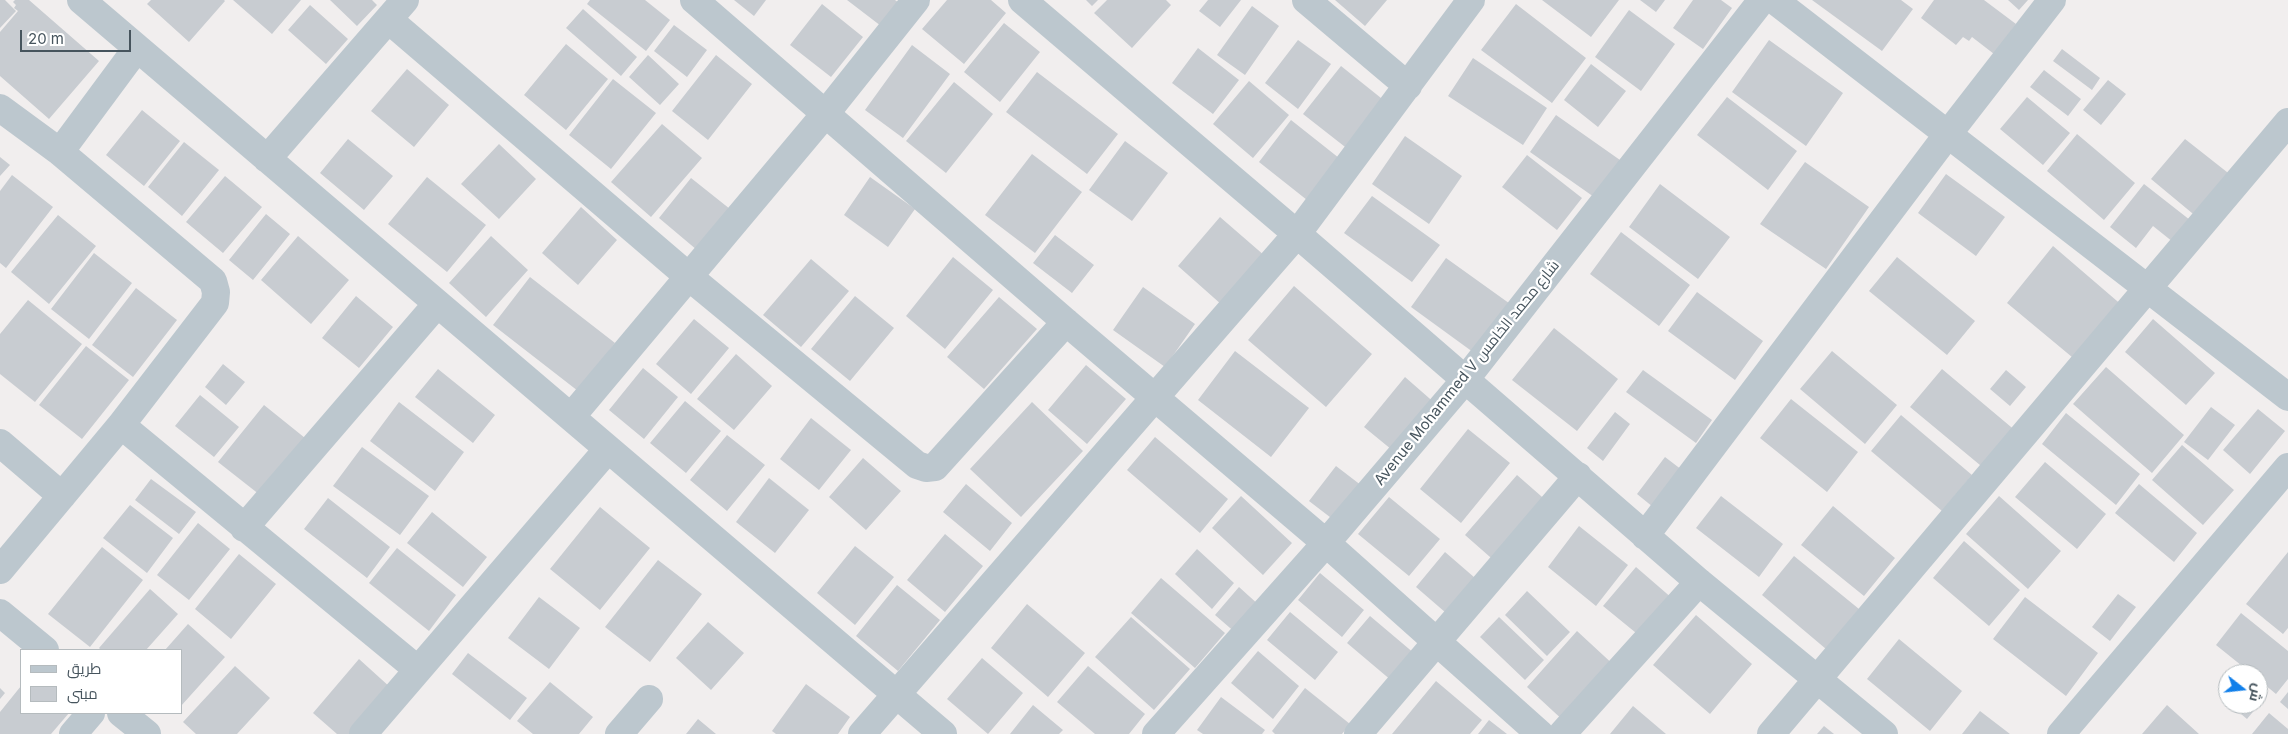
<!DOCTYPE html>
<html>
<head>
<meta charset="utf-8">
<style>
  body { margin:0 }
  #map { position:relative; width:2288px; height:734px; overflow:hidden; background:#f1eeee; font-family:Inter,Cairo,sans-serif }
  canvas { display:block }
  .legend { position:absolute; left:20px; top:649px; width:162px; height:65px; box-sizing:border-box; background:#fff; border:1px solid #b5bbbe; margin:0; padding:6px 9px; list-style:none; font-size:15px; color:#46545d }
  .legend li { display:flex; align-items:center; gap:10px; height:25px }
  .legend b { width:25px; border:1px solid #b5bbbe }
  .north { position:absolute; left:2218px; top:664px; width:50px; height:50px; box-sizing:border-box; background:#fff; border:1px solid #b5bbbe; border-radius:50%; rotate:106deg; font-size:14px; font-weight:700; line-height:20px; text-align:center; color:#46545d }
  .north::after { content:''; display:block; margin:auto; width:18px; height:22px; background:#107fea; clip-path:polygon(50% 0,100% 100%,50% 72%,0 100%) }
  .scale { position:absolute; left:20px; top:30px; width:111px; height:22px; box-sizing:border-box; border:2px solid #46545d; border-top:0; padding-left:6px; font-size:15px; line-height:18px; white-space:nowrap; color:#46545d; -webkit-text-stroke:4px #fff; paint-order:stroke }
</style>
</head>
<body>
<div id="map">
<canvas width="2288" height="734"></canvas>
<ul class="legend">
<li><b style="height:6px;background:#bcc7ce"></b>طريق</li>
<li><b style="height:14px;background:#c8ccd1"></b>مبنى</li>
</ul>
<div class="north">ش</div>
<div class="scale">20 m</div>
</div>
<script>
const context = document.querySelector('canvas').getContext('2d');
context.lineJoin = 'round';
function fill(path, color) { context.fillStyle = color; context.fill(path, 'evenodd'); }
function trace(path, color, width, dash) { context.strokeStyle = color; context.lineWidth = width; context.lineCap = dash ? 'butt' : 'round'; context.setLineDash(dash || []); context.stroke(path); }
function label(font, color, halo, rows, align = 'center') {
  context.font = font + ' Inter,Cairo,sans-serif'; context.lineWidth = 4.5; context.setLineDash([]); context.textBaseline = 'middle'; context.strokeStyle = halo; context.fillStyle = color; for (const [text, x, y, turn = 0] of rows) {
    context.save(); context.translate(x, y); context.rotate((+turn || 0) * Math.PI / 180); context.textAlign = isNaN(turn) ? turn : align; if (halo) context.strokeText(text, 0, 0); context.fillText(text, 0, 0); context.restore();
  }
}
fill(new Path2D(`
  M0 0H5L16 11 0 28Z
  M15 0H29L99 61 49 119 0 76V32L18 11 14 8 16 5 13 2Z
  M151 0H224L225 1 189 42 147 4Z
  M233 0H301L272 34Z
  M330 0H372L377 5 357 26Z
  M590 0H645L670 20 646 51 587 4Z
  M734 0H766L754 16Z
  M847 0H895L899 3 881 26Z
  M947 0H991L1006 13 964 64 922 29Z
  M1086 0H1098L1092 6Z
  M1107 0H1166L1171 5 1132 48 1094 13Z
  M1208 0H1241L1220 27 1199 11Z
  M1335 0H1387L1365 26Z
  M1542 0H1619L1591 37Z
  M1640 0H1665L1656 12Z
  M1693 0H1721L1732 8 1703 49 1673 28Z
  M1812 0H1901L1913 9 1882 51Z
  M1934 0H1984L2016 24 1994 54 1972 37 1969 41 1963 37 1956 45 1921 18Z
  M2008 0H2028L2019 10Z
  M822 4 863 37 831 77 790 45Z
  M1516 4 1586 58 1552 103 1481 50Z
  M310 5 348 39 326 64 288 30Z
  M1252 6 1279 26 1245 75 1217 55Z
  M583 9 637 57 621 76 566 28Z
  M1629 10 1675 44 1641 91 1595 57Z
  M1004 23 1040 52 1000 102 964 72Z
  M674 25 707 50 687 77 654 51Z
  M1298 40 1331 64 1298 109 1265 83Z
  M1769 40 1843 93 1806 146 1732 92Z
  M566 44 608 79 566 130 524 95Z
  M912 45 950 74 903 138 865 110Z
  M1198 48 1239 80 1213 114 1172 83Z
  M2062 49 2100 78 2092 90 2053 61Z
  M648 55 679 84 660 105 629 77Z
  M716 55 752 84 708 140 672 111Z
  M1473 58 1547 108 1523 145 1448 96Z
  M1591 64 1626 91 1598 127 1564 100Z
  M1341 66 1386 102 1349 150 1303 114Z
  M407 69 449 105 414 147 371 111Z
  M2044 70 2081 99 2068 116 2030 87Z
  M1037 72 1118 134 1087 174 1006 112Z
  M613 79 656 113 611 169 569 135Z
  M2108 80 2126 94 2101 125 2083 110Z
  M1249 81 1289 115 1253 158 1213 124Z
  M954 82 993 114 946 173 906 141Z
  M1727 97 1797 151 1768 190 1697 135Z
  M2027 97 2070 133 2043 165 2000 129Z
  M142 110 180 141 144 186 106 155Z
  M1556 115 1620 160 1594 197 1530 152Z
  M1291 120 1339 158 1307 200 1259 162Z
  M662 124 702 158 651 217 611 182Z
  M2077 134 2135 183 2104 220 2047 171Z
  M1405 136 1462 176 1429 224 1372 184Z
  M348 139 393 176 364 210 320 173Z
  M2185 139 2232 176 2198 218 2151 179Z
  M1125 141 1168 173 1132 221 1089 190Z
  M184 142 219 170 182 216 148 187Z
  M499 144 536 179 499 219 461 184Z
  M1032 154 1082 192 1035 253 985 215Z
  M1527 155 1582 198 1557 230 1502 187Z
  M0 157 10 165 0 176Z
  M1805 162 1869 207 1826 269 1760 224Z
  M1946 174 2005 217 1976 256 1918 213Z
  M12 175 53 207 6 268 0 263V191Z
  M225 176 262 207 223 253 186 222Z
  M427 177 486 225 447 272 388 224Z
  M870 177 915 209 888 247 844 215Z
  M691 178 730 209 697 250 659 218Z
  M1660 184 1730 237 1698 279 1629 227Z
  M2144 184 2190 220 2173 242 2153 226 2136 248 2110 227Z
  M1372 196 1440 245 1412 282 1344 233Z
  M581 207 617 240 578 285 542 253Z
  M266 214 290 234 253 280 229 260Z
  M58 215 96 246 49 304 11 272Z
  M1220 217 1265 256 1222 305 1178 266Z
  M1621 232 1690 285 1659 326 1590 274Z
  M1055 235 1094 265 1072 293 1033 263Z
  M298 236 349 280 311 324 261 280Z
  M491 236 528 270 486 317 449 283Z
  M2053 246 2124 307 2078 362 2007 303Z
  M94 253 132 283 89 339 51 309Z
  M953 257 993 290 945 349 906 316Z
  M1897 257 1975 321 1947 355 1869 291Z
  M1446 258 1513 306 1477 355 1411 307Z
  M811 259 849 291 801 347 763 315Z
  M530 277 615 343 578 391 493 325Z
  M1294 286 1372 354 1326 407 1248 340Z
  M1143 287 1195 324 1165 367 1113 330Z
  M136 288 177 320 133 377 92 345Z
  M1697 292 1763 341 1735 380 1668 331Z
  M356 296 393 327 359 368 322 338Z
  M855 296 894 328 850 381 811 349Z
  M999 297 1037 329 984 389 947 357Z
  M28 300 82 344 35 402 0 374V334Z
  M694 319 729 348 691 394 656 364Z
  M2153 319 2215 373 2186 405 2125 352Z
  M1554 328 1618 379 1577 431 1512 380Z
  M86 346 129 380 82 439 39 405Z
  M1235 351 1309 408 1271 457 1198 400Z
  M1832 351 1897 405 1865 444 1800 389Z
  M736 354 772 386 734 430 697 399Z
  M223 364 245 382 226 405 205 387Z
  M1086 365 1126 399 1087 444 1048 410Z
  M2106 367 2184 435 2152 473 2073 404Z
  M643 368 678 397 644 439 609 410Z
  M438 369 495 415 473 443 415 397Z
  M1942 369 2017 432 1986 470 1910 407Z
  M1643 370 1712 420 1696 443 1626 392Z
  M2006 370 2026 387 2010 406 1990 389Z
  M1405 377 1437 405 1397 454 1364 427Z
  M200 395 239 427 214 457 175 426Z
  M1791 399 1858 452 1827 492 1760 438Z
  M685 401 721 431 686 473 650 443Z
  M399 402 464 452 435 491 370 441Z
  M1032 402 1083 451 1021 517 970 469Z
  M264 405 305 438 260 495 218 462Z
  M2211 407 2235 425 2208 460 2184 442Z
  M2258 409 2285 431 2250 474 2223 450Z
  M1615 412 1630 424 1603 461 1587 448Z
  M2066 413 2140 474 2116 505 2042 444Z
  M1901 415 1972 475 1942 511 1871 451Z
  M811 418 851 450 819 490 780 459Z
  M1468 429 1510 463 1461 523 1420 489Z
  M727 435 765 465 727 511 690 480Z
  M1155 437 1228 499 1200 533 1127 470Z
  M2182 445 2234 490 2203 525 2152 480Z
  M362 447 429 496 400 535 333 486Z
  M1665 457 1682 470 1653 507 1637 494Z
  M863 458 901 491 866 530 829 497Z
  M2045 462 2106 514 2077 549 2015 497Z
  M1336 466 1366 489 1339 524 1309 501Z
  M1517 475 1549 503 1498 564 1465 535Z
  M769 478 809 510 775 553 736 522Z
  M151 479 196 512 179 534 135 500Z
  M966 484 1012 523 990 551 943 512Z
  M2139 484 2197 533 2174 562 2115 513Z
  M1241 496 1292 543 1263 575 1212 528Z
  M1721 496 1783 544 1759 577 1696 528Z
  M1999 496 2061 551 2028 589 1966 534Z
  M1389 497 1440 539 1409 576 1358 534Z
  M328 498 390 547 367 578 304 529Z
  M130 505 173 538 147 573 103 538Z
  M1833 506 1895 558 1864 596 1801 545Z
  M600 507 650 548 600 610 550 569Z
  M432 512 487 557 463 587 407 543Z
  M198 523 230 549 189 600 157 575Z
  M1579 526 1628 565 1596 606 1548 567Z
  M945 534 983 566 945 612 907 580Z
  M1964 541 2020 590 1989 626 1933 578Z
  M855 546 894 577 855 625 817 593Z
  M102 547 143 580 90 647 48 614Z
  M397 548 456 595 429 631 369 583Z
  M1197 549 1234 583 1212 609 1175 574Z
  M1445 552 1482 584 1453 619 1416 587Z
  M2288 552V628L2283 634 2246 604Z
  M239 554 276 584 231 639 195 609Z
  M1794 556 1859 609 1826 649 1762 595Z
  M658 560 702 594 650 662 605 627Z
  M1636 567 1673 599 1641 637 1603 606Z
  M1320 573 1364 610 1342 637 1298 600Z
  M1161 578 1225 633 1195 668 1131 613Z
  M897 585 940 620 898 671 856 636Z
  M1239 587 1260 606 1237 634 1215 615Z
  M150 589 178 614 146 650H101L99 648Z
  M1527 591 1570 632 1547 656 1505 615Z
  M2118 594 2136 607 2110 641 2092 627Z
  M539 597 580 628 549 669 508 638Z
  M2025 597 2098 653 2066 696 1993 639Z
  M1027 604 1085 653 1048 697 991 648Z
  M1290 612 1338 652 1315 680 1267 640Z
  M2241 613 2288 651V679L2276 694 2258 679V674H2252L2216 645Z
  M1696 615 1752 664 1710 714 1653 665Z
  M1370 616 1415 654 1392 681 1347 643Z
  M1131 617 1190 669 1154 710 1095 657Z
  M1499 617 1544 660 1525 680 1480 637Z
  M708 622 744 653 711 690 676 658Z
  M188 624 225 657 181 706V650H165Z
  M1577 631 1617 668 1566 723 1527 687Z
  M1899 639 1962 691 1930 731 1867 679Z
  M1258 651 1299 686 1273 719 1231 683Z
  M468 653 527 698 510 720 452 674Z
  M982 658 1023 693 988 734 947 699Z
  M359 659 391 688 352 734H337L313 713Z
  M235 666 270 698 237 734H196L183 722Z
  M1088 666 1145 714 1129 734H1095L1057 702Z
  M1436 681 1482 720 1470 734H1392Z
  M550 682 593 717 579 734H533L517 721Z
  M806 684 850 717 838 734H776L772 731Z
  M21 686V713H69L51 734H0V712Z
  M0 688 5 693 0 699Z
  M1305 688 1350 724 1342 734H1275L1272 731Z
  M2288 692V709L2280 702Z
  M1221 697 1265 730 1262 734H1203L1197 730Z
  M2258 699 2261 702 2247 719 2229 704H2258Z
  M1033 705 1063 730 1059 734H1010Z
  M2167 705 2199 734H2142Z
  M1633 706 1666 734H1610Z
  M1980 711 2010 734H1962Z
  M2269 713 2288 729V734H2252Z
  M698 719 716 734H686Z
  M1489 720 1507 734H1478Z
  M1824 726 1834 734H1817Z`), '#c8ccd1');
trace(new Path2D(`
  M81 0 943 734
  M694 0 1066 322 1326 543 1540 734
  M1022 0 1297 234 1699 582 1884 734
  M1306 0 1408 86
  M1774 0 2288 397
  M389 20 688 276 917 465 926 468 935 467 1066 322
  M0 108 60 152 213 281 216 292 215 303 121 425 0 570
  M60 152 137 48
  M267 159 405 0
  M571 417 826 113 916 0
  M121 425 417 669
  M0 443 62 496
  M244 528 437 304
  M1645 536 1948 134 2052 0
  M0 613 45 650
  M121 713 147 734
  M73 734 91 713
  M363 734 608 449
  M619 734 649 699
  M862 734 1297 234 1471 0
  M1156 734 1326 543 1465 380 1762 0
  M1358 734 1578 476
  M1562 734 1699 582
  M1771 734 2288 122
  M2061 734 2288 467`), '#bcc7ce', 28);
label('15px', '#46545d', '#fff', [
  ["Avenue Mohammed V شارع محمد الخامس",1467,373,-51]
]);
</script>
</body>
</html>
